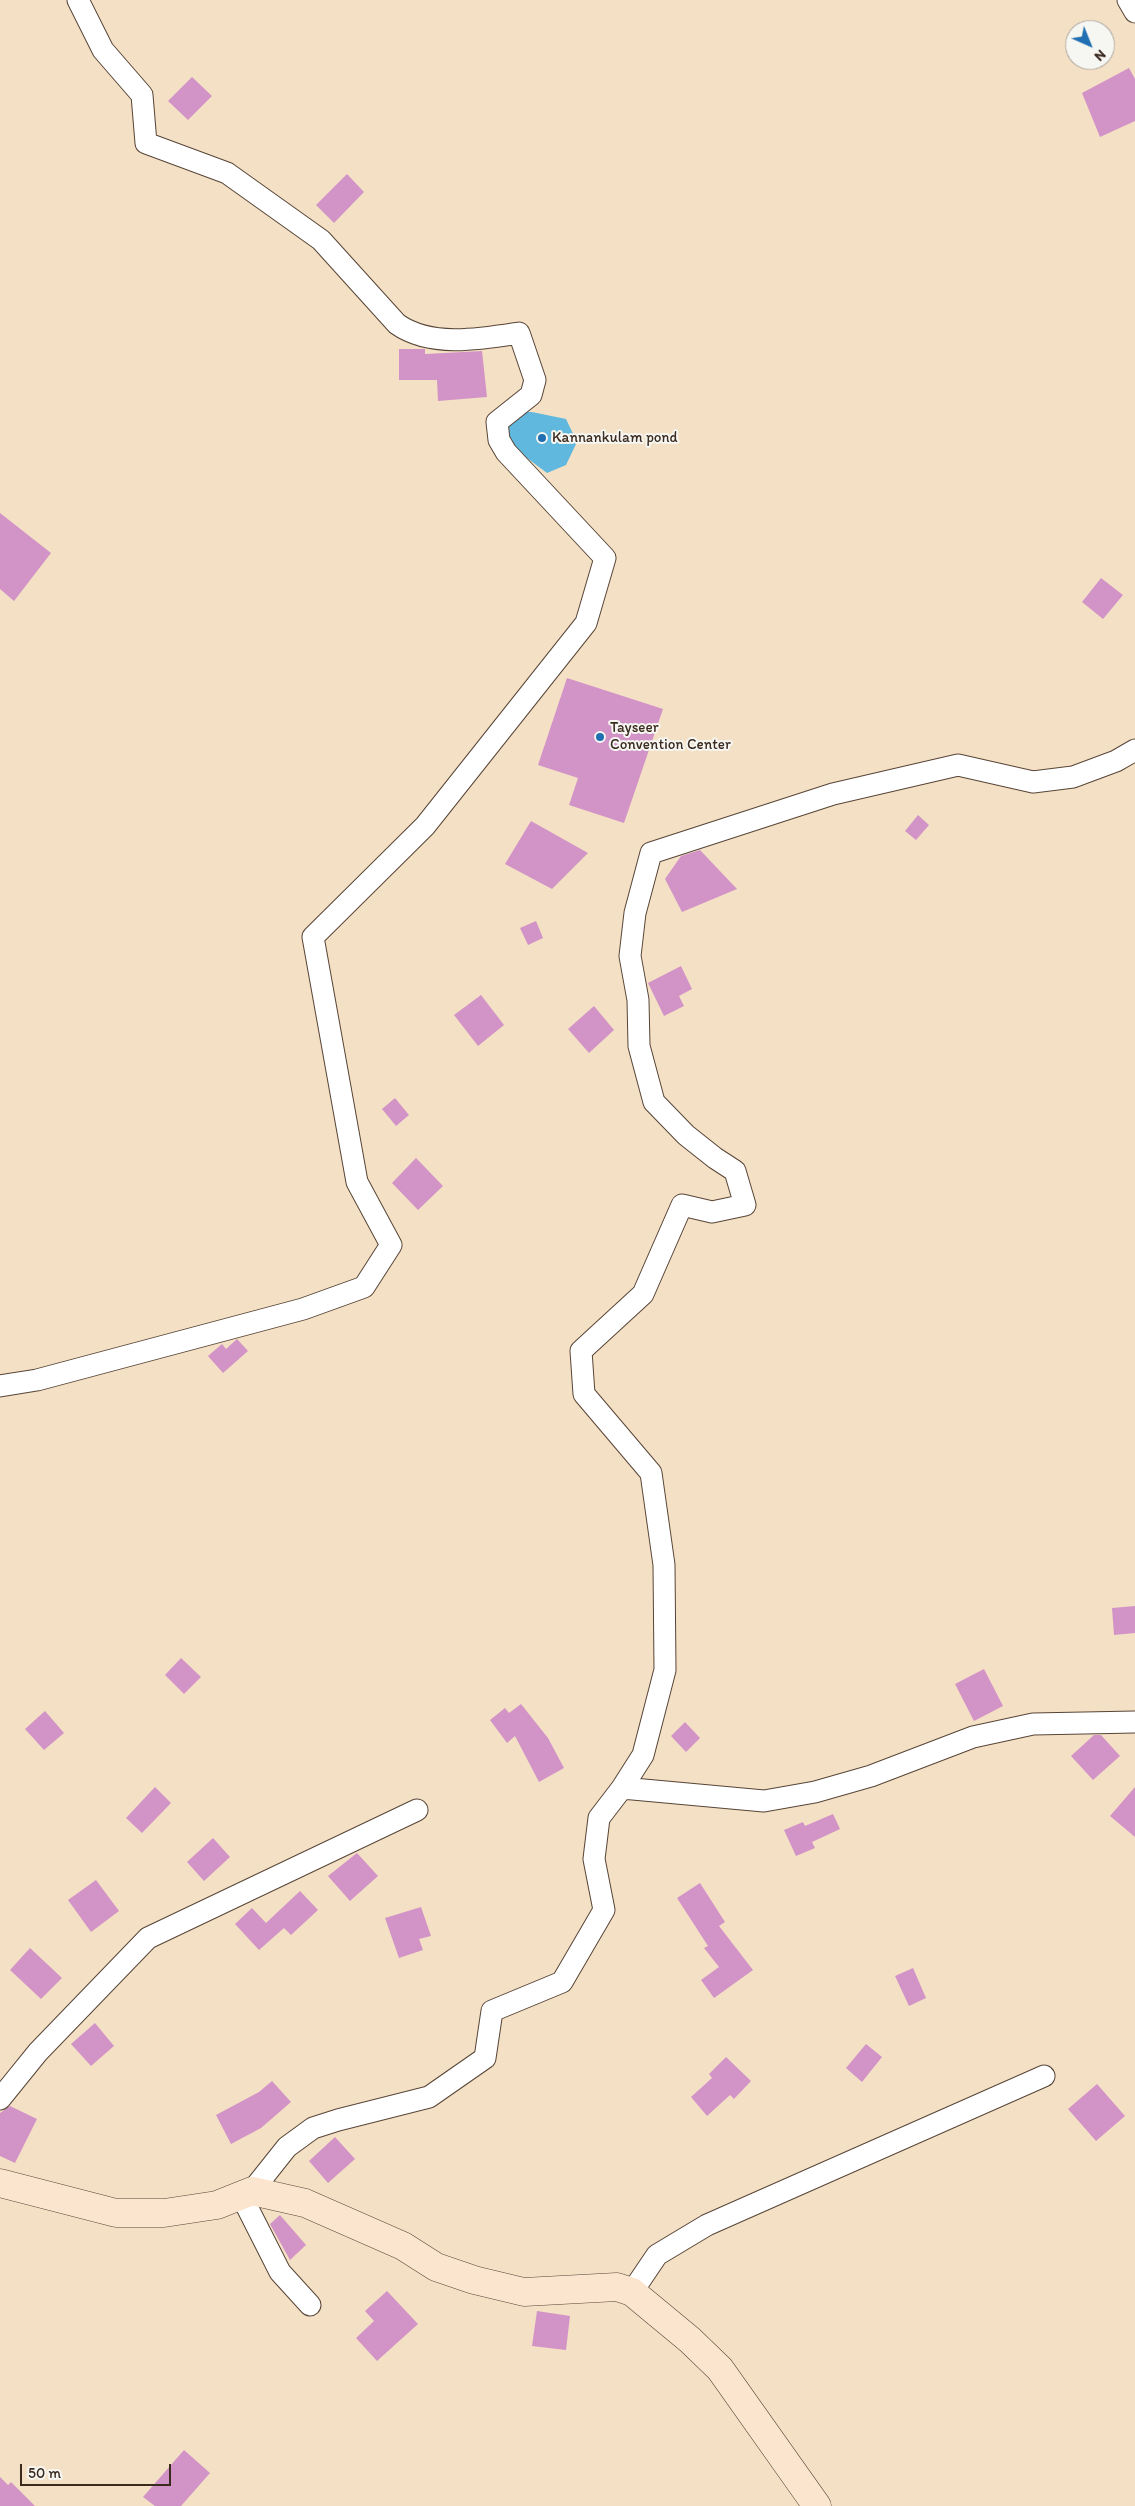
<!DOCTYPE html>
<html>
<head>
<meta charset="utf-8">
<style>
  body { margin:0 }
  #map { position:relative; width:1135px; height:2506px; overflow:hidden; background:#f4e0c5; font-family:Itim,sans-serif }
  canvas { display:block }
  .north { position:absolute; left:1065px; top:20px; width:50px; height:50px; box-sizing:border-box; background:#f6f6f2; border:1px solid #aba49d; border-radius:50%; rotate:136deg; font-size:14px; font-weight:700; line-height:20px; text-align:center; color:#3b2a1e }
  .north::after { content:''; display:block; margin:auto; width:18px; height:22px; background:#1f6fb2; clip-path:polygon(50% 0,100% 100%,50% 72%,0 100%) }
  .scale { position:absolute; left:20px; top:2464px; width:151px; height:22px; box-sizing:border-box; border:2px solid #3b2a1e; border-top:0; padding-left:6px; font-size:15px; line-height:18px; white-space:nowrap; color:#3b2a1e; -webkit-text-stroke:4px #f6f6f2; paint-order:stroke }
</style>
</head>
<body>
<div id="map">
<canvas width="1135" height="2506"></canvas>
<div class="north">N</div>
<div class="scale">50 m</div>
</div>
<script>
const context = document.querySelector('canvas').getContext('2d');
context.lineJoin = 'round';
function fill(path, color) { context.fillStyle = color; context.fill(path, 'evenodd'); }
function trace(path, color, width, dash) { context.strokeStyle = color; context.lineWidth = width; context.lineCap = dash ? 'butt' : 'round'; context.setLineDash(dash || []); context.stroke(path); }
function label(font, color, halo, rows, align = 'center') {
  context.font = font + ' Itim,sans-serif'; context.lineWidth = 4; context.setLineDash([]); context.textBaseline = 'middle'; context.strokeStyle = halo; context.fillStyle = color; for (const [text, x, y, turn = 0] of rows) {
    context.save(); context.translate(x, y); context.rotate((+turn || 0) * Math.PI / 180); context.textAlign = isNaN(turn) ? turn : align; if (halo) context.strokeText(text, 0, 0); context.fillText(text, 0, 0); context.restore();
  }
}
fill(new Path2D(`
  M516 412H532L566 419 577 442 566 465 547 473 507 443 505 420Z`), '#61b8de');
fill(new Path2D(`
  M1129 68 1135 79V121L1100 137 1082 93Z
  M192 77 212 96 188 120 168 101Z
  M347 174 364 192 334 223 316 205Z
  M399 349H425V354L482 351 487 397 438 401 437 380H399Z
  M0 513 51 553 14 601 0 589Z
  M1101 578 1123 595 1103 619 1082 602Z
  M567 678 663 709 624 823 569 805 578 778 538 765Z
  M918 815 929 825 916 840 905 831Z
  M531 821 588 853 552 889 505 864Z
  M700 850 737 889 682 912 665 879 681 856Z
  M536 921 543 938 528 945 520 928Z
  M681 966 692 989 679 996 684 1006 664 1016 648 983Z
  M481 995 504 1025 478 1046 454 1015Z
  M594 1006 614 1030 589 1053 568 1029Z
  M395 1098 409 1115 396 1126 382 1109Z
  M416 1158 443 1186 418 1210 392 1183Z
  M237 1339 248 1351 223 1373 208 1356 222 1344 226 1349Z
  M1135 1606V1633L1114 1635 1112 1608Z
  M181 1658 201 1677 184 1694 165 1675Z
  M984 1669 1003 1706 974 1721 955 1684Z
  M521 1704 548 1738 564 1768 539 1782 515 1736 507 1743 490 1720 505 1708 509 1713Z
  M45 1711 64 1733 44 1750 25 1729Z
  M685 1722 700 1738 686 1752 671 1736Z
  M1094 1735H1101L1120 1756 1093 1780 1071 1756Z
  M155 1787 171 1803 142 1833 126 1818Z
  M1135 1787V1837L1110 1816Z
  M833 1814 840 1829 812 1842 815 1848 796 1856 784 1830 803 1822 805 1826Z
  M213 1838 230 1857 204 1881 187 1862Z
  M357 1853 378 1876 350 1901 328 1876Z
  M96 1880 119 1911 91 1932 68 1900Z
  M700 1883 725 1922 719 1926 753 1970 714 1998 701 1980 719 1967 704 1948 708 1946 677 1898Z
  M300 1891 318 1910 291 1935 284 1928 259 1950 235 1924 252 1908 266 1923Z
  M421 1907 431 1936 419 1939 423 1950 399 1958 385 1918Z
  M30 1948 62 1978 41 1999 10 1970Z
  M913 1968 926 1998 909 2006 895 1976Z
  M95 2023 114 2046 91 2066 71 2044Z
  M866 2044 882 2057 862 2082 846 2068Z
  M726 2057 751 2081 734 2099 730 2095 707 2116 691 2097 712 2078 709 2074Z
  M272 2081 291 2102 261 2128 231 2144 216 2115 259 2092Z
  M1097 2084 1125 2116 1096 2141 1068 2109Z
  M10 2106 37 2119 15 2163 0 2156V2113Z
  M335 2137 355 2159 328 2183 309 2161Z
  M280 2215 306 2245 290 2260 270 2224Z
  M387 2291 418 2324 377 2361 356 2338 374 2321 365 2311Z
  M537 2311 570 2316 566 2350 532 2346Z
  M184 2450 210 2473 181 2506H155L143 2497Z
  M0 2477 8 2485 11 2482 35 2506H0Z`), '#d293c7');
const minor = new Path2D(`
  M1128 0 1135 12
  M0 1386 37 1380 303 1309 364 1287 391 1245 357 1182 313 937 425 826 586 623 605 558 506 452 499 440 497 422 531 395 535 380 519 333C481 339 431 348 397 324L321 240 227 173 146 143 142 95 103 50 78 0
  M622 1788 764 1801 815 1792 871 1776 973 1737 1033 1724 1135 1722
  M0 2099 38 2052 148 1938 417 1810
  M252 2191 287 2147 313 2128 338 2120 429 2097 485 2058 492 2011 562 1982 604 1910 594 1859 599 1818 622 1788 643 1755 665 1670 664 1565 651 1473 584 1394 581 1351 643 1294 682 1205 712 1212 745 1205 735 1171 715 1158 686 1135 654 1102 639 1046 638 1000 630 956 635 913 651 853 833 794 958 765 1033 782 1073 777 1116 761 1135 750
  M241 2195 280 2272 310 2305
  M632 2292 657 2255 707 2225 1044 2076`);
const secondary = new Path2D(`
  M0 2183 116 2213H164L217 2205 252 2191 305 2203 403 2246 436 2267 474 2280 524 2292 617 2287 632 2292 690 2340 720 2369 817 2506`);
trace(minor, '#574537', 23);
trace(secondary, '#574537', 29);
trace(minor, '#fff', 21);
trace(secondary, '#fce5cf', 28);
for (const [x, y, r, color] of [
  [542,438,5,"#1f6fb2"],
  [600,737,5,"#1f6fb2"]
]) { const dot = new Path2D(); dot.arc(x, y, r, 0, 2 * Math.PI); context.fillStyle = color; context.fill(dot); trace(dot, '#f6f6f2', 2); }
label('15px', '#3b2a1e', '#f6f6f2', [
  ["Kannankulam pond",552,438],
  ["Tayseer",610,728],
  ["Convention Center",610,745]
], 'left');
</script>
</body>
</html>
